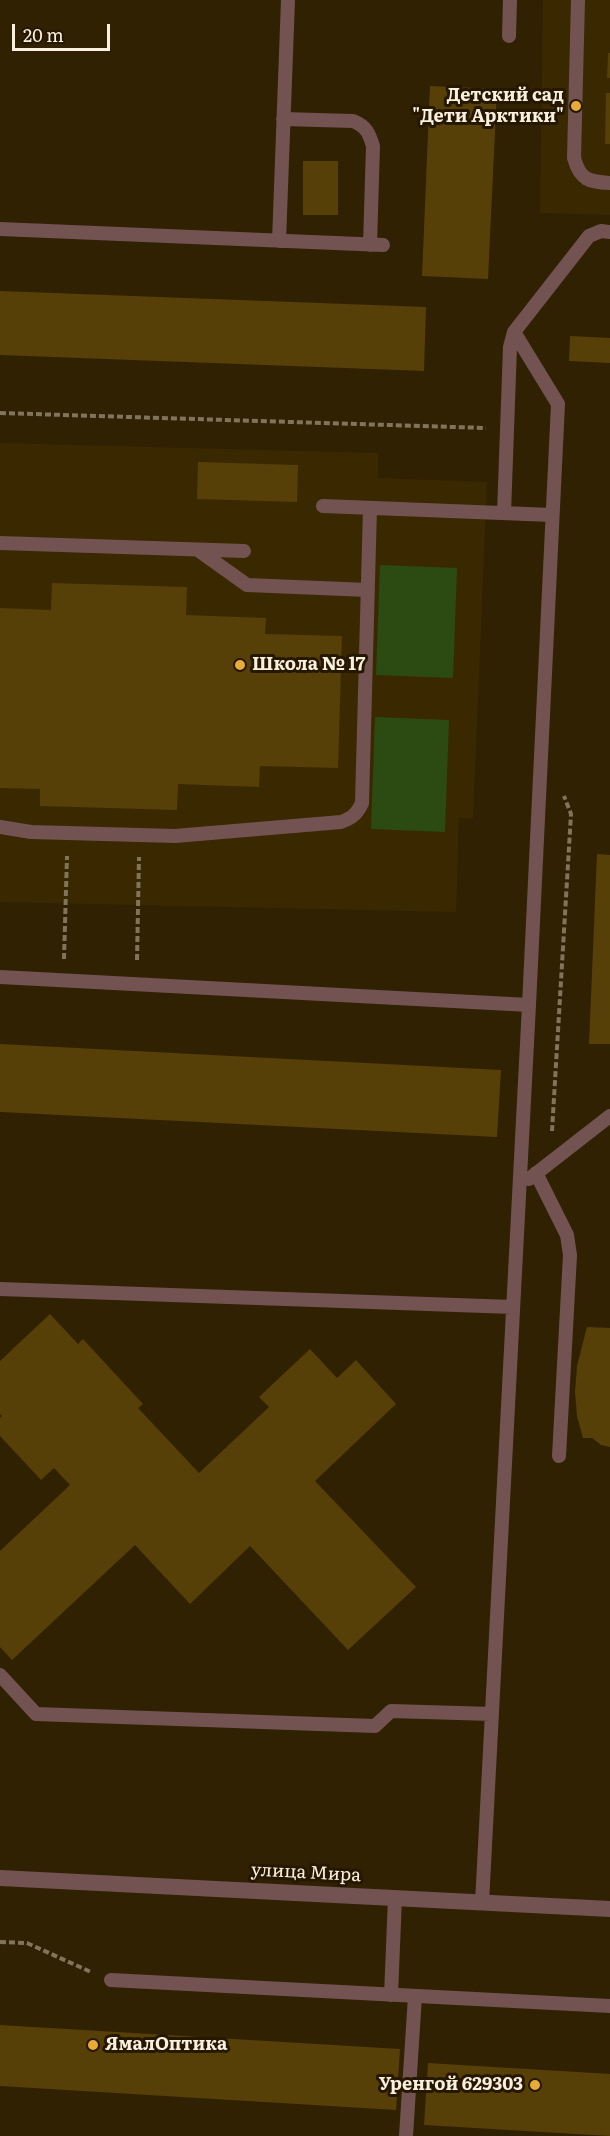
<!DOCTYPE html>
<html>
<head>
<meta charset="utf-8">
<style>
  body { margin:0 }
  #map { position:relative; width:610px; height:2136px; overflow:hidden; background:#302103; font-family:Literata,serif }
  canvas { display:block }
  .scale { position:absolute; left:12px; top:24px; width:98px; height:27px; box-sizing:border-box; border:3px solid #f9f0df; border-top:0; padding-left:8px; font-size:18px; line-height:21px; white-space:nowrap; color:#f9f0df; -webkit-text-stroke:4px #261700; paint-order:stroke }
</style>
</head>
<body>
<div id="map">
<canvas width="610" height="2136"></canvas>
<div class="scale">20 m</div>
</div>
<script>
const context = document.querySelector('canvas').getContext('2d');
context.lineJoin = 'round';
function fill(path, color) { context.fillStyle = color; context.fill(path, 'evenodd'); }
function trace(path, color, width, dash) { context.strokeStyle = color; context.lineWidth = width; context.lineCap = dash ? 'butt' : 'round'; context.setLineDash(dash || []); context.stroke(path); }
function label(font, color, halo, rows, align = 'center') {
  context.font = font + ' Literata,serif'; context.lineWidth = 6; context.setLineDash([]); context.textBaseline = 'middle'; context.strokeStyle = halo; context.fillStyle = color; for (const [text, x, y, turn = 0] of rows) {
    context.save(); context.translate(x, y); context.rotate((+turn || 0) * Math.PI / 180); context.textAlign = isNaN(turn) ? turn : align; if (halo) context.strokeText(text, 0, 0); context.fillText(text, 0, 0); context.restore();
  }
}
fill(new Path2D(`
  M543 0H610V215L540 213Z
  M0 443 378 453V478L487 482 473 818H459L456 912 0 902Z`), '#3a2800');
fill(new Path2D(`
  M380 565 457 568 453 678 376 675Z
  M375 717 449 720 445 832 371 829Z`), '#2c4b13');
fill(new Path2D(`
  M608 53H610V78H607Z
  M430 86 497 89 488 279 422 276Z
  M606 93H610V144H605Z
  M303 161H338V215H303Z
  M0 291 426 307 424 371 0 355Z
  M570 336 610 338V363L569 361Z
  M198 462 298 465 297 502 197 499Z
  M52 583 187 587 186 615 266 618 265 634 342 636 338 768 260 766 259 787 178 784 177 810 40 806V789L0 788V608L51 610Z
  M597 854 610 855V1044H589Z
  M0 1044 501 1070 497 1137 0 1112Z
  M50 1314 78 1344 83 1339 143 1404 138 1408 199 1473 269 1407 259 1397 310 1349 337 1378 356 1360 396 1404 315 1481 416 1587 348 1650 250 1546 190 1604 135 1545 12 1660 0 1647V1551L70 1485 54 1468 41 1480 0 1436V1418L2 1416 0 1414V1361Z
  M587 1327 610 1328V1447L601 1445 592 1438H583L577 1416 575 1392 577 1366Z
  M0 2025 400 2049 396 2110 0 2086Z
  M428 2063 610 2074V2136L424 2125Z`), '#573f08');
trace(new Path2D(`
  M0 413 486 428
  M64 959 67 856
  M137 960 139 857
  M552 1131 571 814 564 796
  M0 1942 27 1943 91 1972`), '#80745b', 4, [6, 3]);
trace(new Path2D(`
  M578 0 574 158C580 180 589 182 610 183
  M509 36 510 0
  M283 119 353 121C366 126 369 133 373 146L370 245
  M0 229 383 245
  M279 241 288 0
  M323 506 552 515
  M504 513 510 347 514 332 589 236 601 231 610 232
  M0 543 244 551
  M198 550 247 585 368 590
  M0 827 31 832 175 836 341 822C352 818 357 814 362 803L370 508
  M0 977 529 1005
  M536 1173 567 1235 570 1255 559 1456
  M529 1179 610 1116
  M0 1289 513 1307
  M0 1675 36 1714 375 1726 391 1711 492 1714
  M482 1903 529 1005 558 404 514 332
  M111 1980 610 2006
  M391 1995 395 1898
  M406 2136 415 1996`), '#725351', 14);
trace(new Path2D(`
  M0 1878 610 1909`), '#725351', 16);
for (const [x, y, r, color] of [
  [576,106,6,"#e8ab37"],
  [240,665,6,"#e8ab37"],
  [93,2045,6,"#e8ab37"],
  [535,2085,6,"#e8ab37"]
]) { const dot = new Path2D(); dot.arc(x, y, r, 0, 2 * Math.PI); context.fillStyle = color; context.fill(dot); trace(dot, '#261700', 2); }
label('bold 18px', '#f9f0df', '#261700', [
  ["Детский сад",564,96],
  ["\"Дети Арктики\"",564,117],
  ["Школа № 17",252,665,"left"],
  ["ЯмалОптика",105,2045,"left"],
  ["Уренгой 629303",523,2085]
], 'right');
label('18px', '#f9f0df', '#261700', [
  ["улица Мира",306,1873,3]
]);
</script>
</body>
</html>
